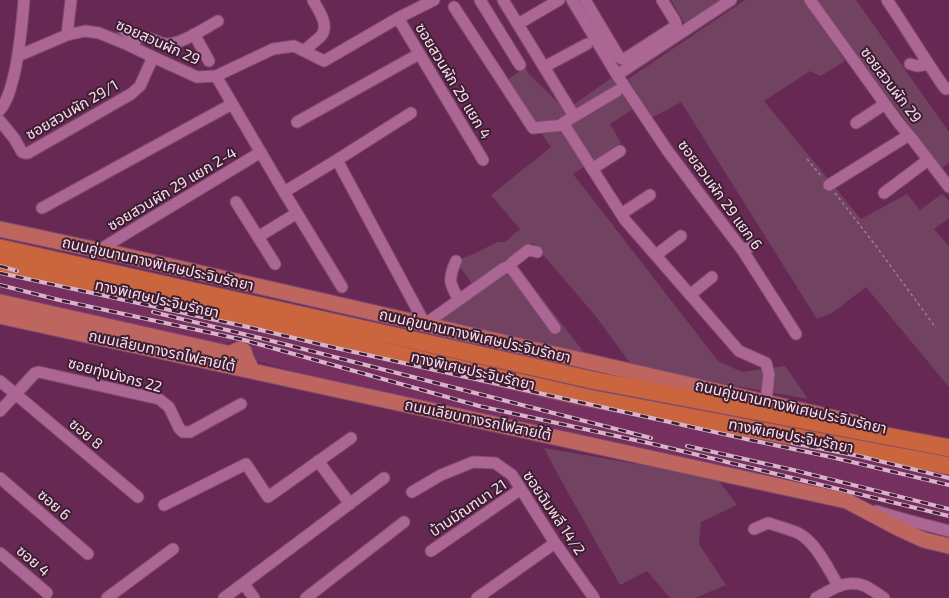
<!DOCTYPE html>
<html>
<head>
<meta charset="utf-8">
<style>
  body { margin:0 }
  canvas { display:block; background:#672954 }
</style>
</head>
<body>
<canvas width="949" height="598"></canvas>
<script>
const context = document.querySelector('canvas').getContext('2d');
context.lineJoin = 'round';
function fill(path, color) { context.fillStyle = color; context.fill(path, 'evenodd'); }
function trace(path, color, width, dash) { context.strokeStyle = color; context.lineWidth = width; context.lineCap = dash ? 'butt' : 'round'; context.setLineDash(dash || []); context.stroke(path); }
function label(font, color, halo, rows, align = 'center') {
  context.font = font + ' "Exo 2","Noto Sans Thai",sans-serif'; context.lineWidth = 4; context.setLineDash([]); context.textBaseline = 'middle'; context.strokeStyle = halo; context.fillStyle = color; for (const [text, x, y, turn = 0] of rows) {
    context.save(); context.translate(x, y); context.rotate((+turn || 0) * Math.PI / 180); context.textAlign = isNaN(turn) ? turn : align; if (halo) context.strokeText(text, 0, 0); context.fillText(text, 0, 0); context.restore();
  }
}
fill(new Path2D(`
  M0 257 44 270 806 435 949 465V518L759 473 324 380 254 360 241 342 221 343 0 295Z`), '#763060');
fill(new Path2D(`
  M671 0H722L685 24Z
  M745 0H805L845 61 820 76 810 71 764 101 861 219 907 194 920 210 942 194 949 201V218L934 229 949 246V387L866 287 832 313 817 319 681 102 652 118 628 79Z
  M815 0H856L949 132V163L942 168Z
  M525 68 529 74 566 110 613 77 632 110 610 124 621 143 573 174 718 361 742 372 785 366 808 399 633 367 594 314 533 243 511 258 586 355 442 322 443 316 477 291 456 261 476 253 497 242H505L520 229 491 195 551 147 505 81Z
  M544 448 717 478 737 505 701 522 699 544 726 585 695 598H670L647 571 620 585 556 471Z`), '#714360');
const minor = new Path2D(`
  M480 0 520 65
  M503 0 574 116
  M572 0 617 75 731 0
  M585 0 619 57 622 59 626 58 674 27 676 24 675 21 662 0
  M810 0 898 122 913 140 949 187
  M887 0C906 28 924 58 944 87L946 89 949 88
  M454 7 533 128 564 125
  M398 18 483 160
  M518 24 559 0
  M122 29 137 39
  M194 34 209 61
  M67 35 71 0
  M126 44C132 41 137 37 143 37 151 37 159 44 167 44 182 44 205 28 218 21
  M304 51C309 46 316 41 321 36 330 25 318 10 313 0
  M18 56 67 35 85 31 99 33 126 44 153 57 197 77 216 76 273 49 294 46 324 61 398 18 434 0
  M910 64 917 66 928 64
  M544 67 587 44
  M617 75 667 150 702 197 743 251 796 334
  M216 76 284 192 342 287
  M617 91 563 123 625 220 739 351 766 363 769 374 766 402
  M0 110C8 100 11 87 14 75 20 50 22 25 24 0
  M0 121 14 138 22 152 25 153H28L131 94 140 86 153 57
  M297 122 419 54
  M856 123 885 104
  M337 160 425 324 504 268 508 267 512 269 555 328
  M592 169 620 151
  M829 185 909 135
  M284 192 337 160 411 113
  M884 193 928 160
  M236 202 275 264
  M42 208 232 104
  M621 214 650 195
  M258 237 297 213
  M99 250 261 152
  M743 251 752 245
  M656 255 681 236
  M456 261C448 279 449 283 459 300
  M508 267 514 261 528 250 537 252
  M690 295 712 277
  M0 381 138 497
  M0 411 35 373 39 372 159 399 169 407 179 428 183 432H190L241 404
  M318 461 350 504
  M0 478 88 554
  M412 492 441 475 473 462 495 463 512 475 555 543 594 598
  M164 505 246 464 268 497 351 438
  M876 511 907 520 949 531
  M754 529 768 523C778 526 789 529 798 533 816 542 828 569 838 585
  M431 551 521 489
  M0 553 47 593
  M244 584 254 598
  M107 598 173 549
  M224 598 384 478
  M306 598 404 522
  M477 598 555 543
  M816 598C831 590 847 578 865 586 871 589 878 594 884 598`);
const major = new Path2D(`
  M0 229 126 256 857 423
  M0 302 227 353H231L240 349 244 351 246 358 252 370
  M0 316 847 501 900 529 924 540 949 546`);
const highway = new Path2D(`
  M0 248 592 380 949 448
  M0 263 588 398 949 466`);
trace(minor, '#7f4a70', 13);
trace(major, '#7f4a70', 17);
trace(highway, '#7f4a70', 19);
trace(new Path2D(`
  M807 159 822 177
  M835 193 876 246 936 328`), '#a77697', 1.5, [3, 3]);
trace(minor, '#ab6693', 11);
trace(major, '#be655f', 15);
trace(highway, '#ca653d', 17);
const rail = new Path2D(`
  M0 266 17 271
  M0 273 248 327 336 348 746 439 831 457 949 485
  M0 285 59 300 244 340 479 406 653 444 949 516
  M153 312 272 341 651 438
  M793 443 859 456 949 478
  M687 446 793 470 949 509`);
trace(rail, '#dab3cb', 4);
trace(rail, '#3b1f31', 2.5, [8]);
label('15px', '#fcdcef', '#3b1f31', [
  ["ซอยสวนผัก 29",158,42,24],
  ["ซอยสวนผัก 29 แยก 4",453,81,59],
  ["ซอยสวนผัก 29",891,85,53],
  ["ซอยสวนผัก 29/1",72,110,-30],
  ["ซอยสวนผัก 29 แยก 2-4",172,189,-31],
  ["ซอยสวนผัก 29 แยก 6",720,195,54],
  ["ถนนคู่ขนานทางพิเศษประจิมรัถยา",158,264,13],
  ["ทางพิเศษประจิมรัถยา",157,299,13],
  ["ถนนคู่ขนานทางพิเศษประจิมรัถยา",475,336,13],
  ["ถนนเลียบทางรถไฟสายใต้",162,351,12],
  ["ทางพิเศษประจิมรัถยา",473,371,13],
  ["ซอยทุ่งมังกร 22",115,375,15],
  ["ถนนคู่ขนานทางพิเศษประจิมรัถยา",791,407,13],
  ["ถนนเลียบทางรถไฟสายใต้",478,420,12],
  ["ซอย 8",86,434,40],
  ["ทางพิเศษประจิมรัถยา",791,436,11],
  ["ซอย 6",54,505,41],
  ["บ้านมัณฑนา 21",468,508,-34],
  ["ซอยฉิมพลี 14/2",554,513,56],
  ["ซอย 4",33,561,41]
]);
</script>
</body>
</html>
